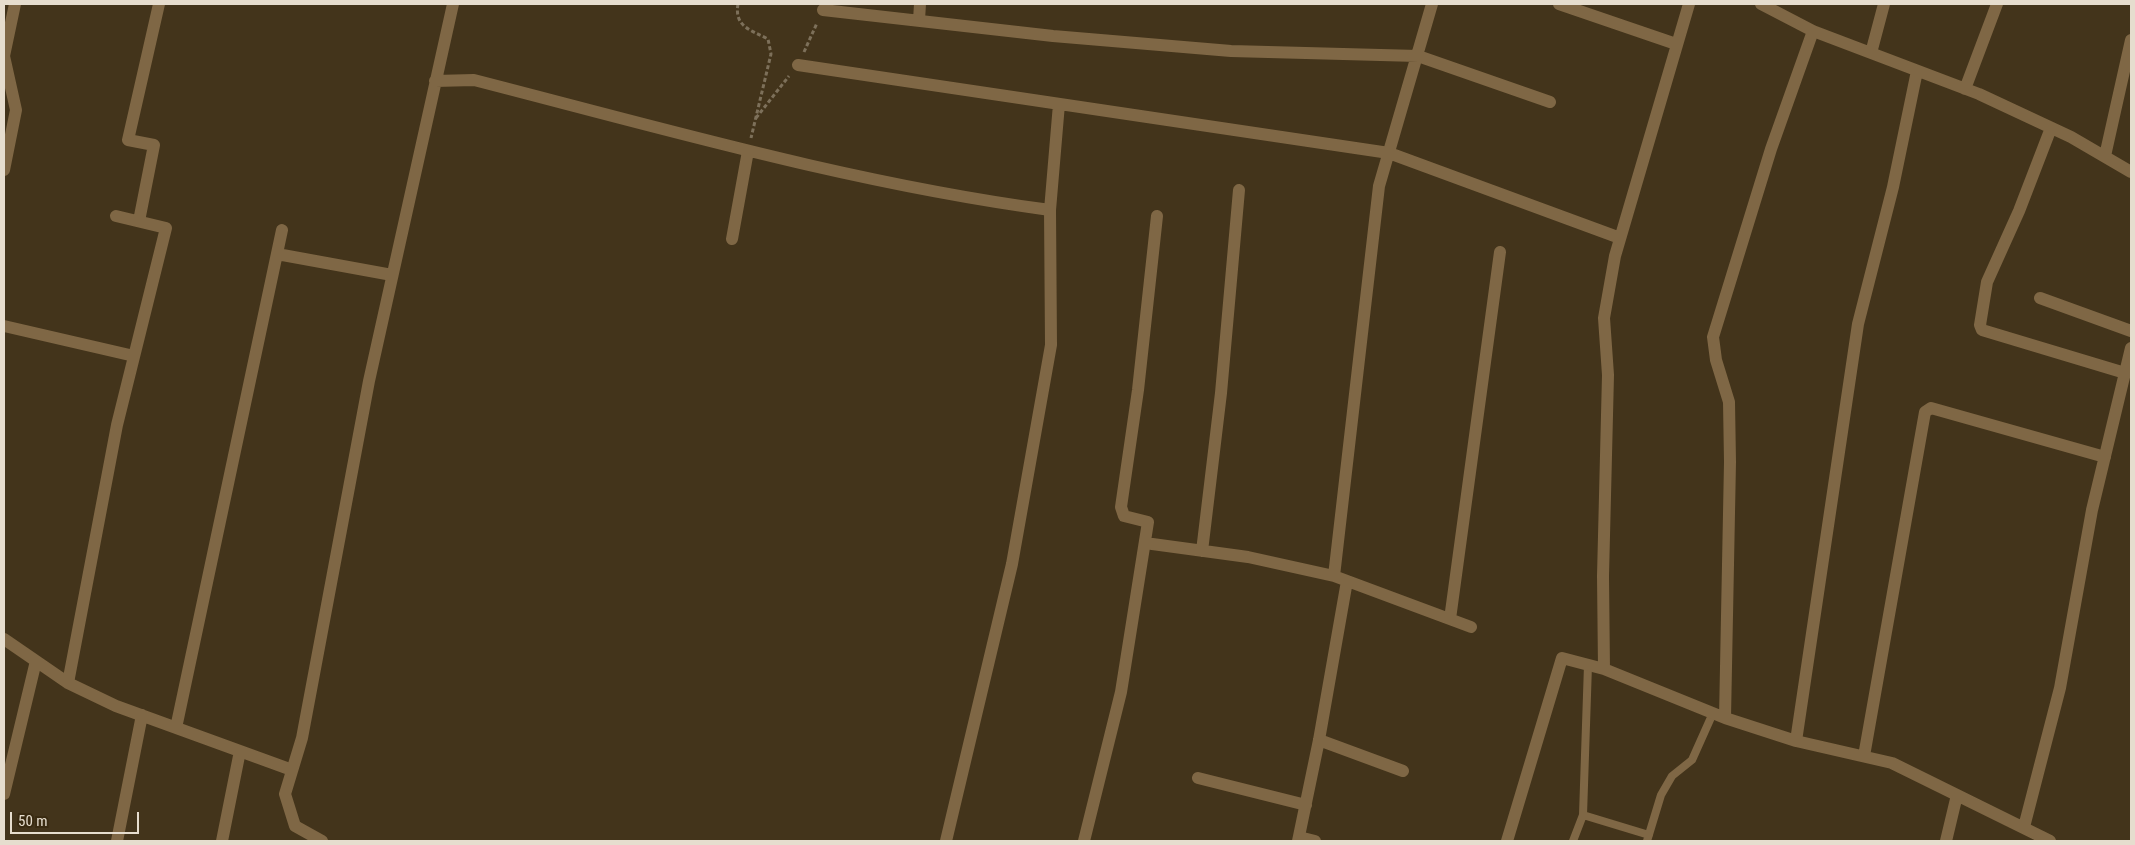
<!DOCTYPE html>
<html>
<head>
<meta charset="utf-8">
<style>
  body { margin:0 }
  #map { position:relative; width:2135px; height:845px; overflow:hidden; background:#43341b; font-family:"Roboto Condensed",sans-serif }
  canvas { display:block }
  .frame { position:absolute; inset:0; border:5px solid #e6ddce; pointer-events:none }
  .scale { position:absolute; left:10px; top:812px; width:129px; height:22px; box-sizing:border-box; border:2px solid #e6ddce; border-top:0; padding-left:6px; font-size:15px; line-height:18px; white-space:nowrap; color:#e6ddce; -webkit-text-stroke:4px #392a11; paint-order:stroke }
</style>
</head>
<body>
<div id="map">
<canvas width="2135" height="845"></canvas>
<div class="frame"></div>
<div class="scale">50 m</div>
</div>
<script>
const context = document.querySelector('canvas').getContext('2d');
context.lineJoin = 'round';
function trace(path, color, width, dash) { context.strokeStyle = color; context.lineWidth = width; context.lineCap = dash ? 'butt' : 'round'; context.setLineDash(dash || []); context.stroke(path); }
trace(new Path2D(`
  M738 4C734 27 751 30 768 39L771 54 751 138
  M804 52 817 23
  M756 118 789 76`), '#7d705a', 3, [4, 2.5]);
trace(new Path2D(`
  M1583 815 1649 835
  M1573 841 1583 815 1588 665
  M1647 841 1661 795 1672 776 1692 760 1713 713`), '#7f6745', 8);
trace(new Path2D(`
  M1559 4 1676 44
  M1761 4 1813 31 1979 94 2071 137 2131 172
  M823 10 1053 36 1231 51 1418 56 1550 102
  M919 20 920 4
  M1871 53 1884 4
  M798 65 1389 153 1620 238
  M435 81 474 80C665 129 855 184 1050 210
  M1965 89 1997 4
  M2051 128 2019 211 1987 282 1980 325 1982 330 2125 373
  M2105 156 2131 40
  M4 170 16 110 4 56 15 4
  M139 221 154 145 128 140 159 4
  M732 239 748 151
  M277 254 392 275
  M2040 298 2131 331
  M4 326 134 356
  M1145 543 1248 557 1334 576 1471 627
  M1202 551 1221 393 1239 190
  M1334 576 1379 186 1432 4
  M1450 619 1500 252
  M4 639 68 683 116 706 292 770
  M1604 669 1603 576 1608 375 1604 318 1615 256 1689 4
  M68 683 117 425 166 228 116 216
  M1725 718 1730 462 1729 402 1716 360 1713 337 1771 149 1813 31
  M176 728 282 230
  M1319 740 1403 771
  M1796 741 1858 324 1893 187 1917 71
  M1864 756 1925 412 1931 408 2105 457
  M1198 778 1306 805
  M4 794 36 661
  M2024 827 2060 688 2092 510 2131 348
  M1299 837 1315 841
  M117 841 142 715
  M222 841 240 751
  M322 841 295 826 285 794 302 738 369 381 453 4
  M946 841 1012 564 1051 345 1050 210 1059 104
  M1084 841 1121 692 1148 522 1124 516 1121 507 1138 390 1157 216
  M1298 841 1319 740 1347 581
  M1507 841 1562 658 1604 669 1725 718 1796 741 1892 763 2050 841
  M1946 841 1957 795`), '#7f6745', 12);
</script>
</body>
</html>
